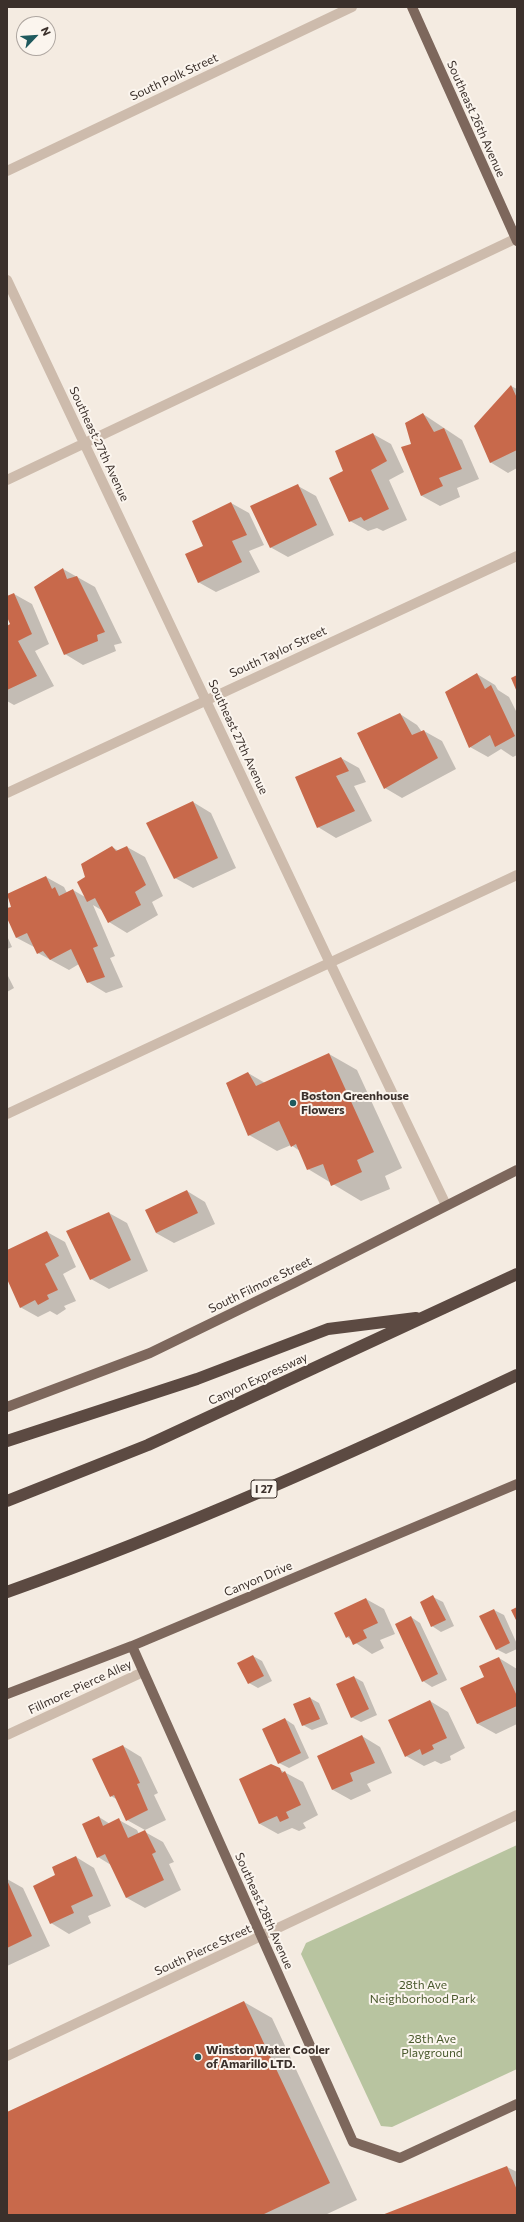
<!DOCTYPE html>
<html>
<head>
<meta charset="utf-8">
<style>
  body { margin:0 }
  #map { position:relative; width:524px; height:2222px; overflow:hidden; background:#f4ebe1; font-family:Commissioner,sans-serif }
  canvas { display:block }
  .frame { position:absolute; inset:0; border:8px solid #3b302b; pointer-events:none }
  .north { position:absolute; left:16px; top:16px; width:40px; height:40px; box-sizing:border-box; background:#fbf5ee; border:1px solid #aea6a0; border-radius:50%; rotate:65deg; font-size:11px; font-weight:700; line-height:16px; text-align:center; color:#3b302b }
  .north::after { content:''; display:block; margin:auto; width:14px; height:18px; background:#1f5a5e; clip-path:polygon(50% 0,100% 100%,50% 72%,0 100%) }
</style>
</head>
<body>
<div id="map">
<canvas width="524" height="2222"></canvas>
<div class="frame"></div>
<div class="north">N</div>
</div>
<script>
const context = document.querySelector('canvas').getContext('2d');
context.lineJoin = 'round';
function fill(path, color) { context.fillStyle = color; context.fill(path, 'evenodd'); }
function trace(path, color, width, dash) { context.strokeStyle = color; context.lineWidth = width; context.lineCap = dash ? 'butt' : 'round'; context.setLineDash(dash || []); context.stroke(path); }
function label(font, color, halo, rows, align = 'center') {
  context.font = font + ' Commissioner,sans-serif'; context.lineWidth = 4; context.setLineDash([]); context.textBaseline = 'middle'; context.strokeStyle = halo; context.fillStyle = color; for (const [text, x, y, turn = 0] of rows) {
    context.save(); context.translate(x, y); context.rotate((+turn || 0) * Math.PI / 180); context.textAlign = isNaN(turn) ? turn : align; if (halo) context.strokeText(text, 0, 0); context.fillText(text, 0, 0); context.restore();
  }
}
fill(new Path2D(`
  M517 1845V2069L392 2127 381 2126 301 1954 306 1943Z`), '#b8c4a0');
fill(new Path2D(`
  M511 386 517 389V468L508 473 490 462Z
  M423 414 462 440 479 479 457 488 460 497 440 506 422 496 403 448 412 444Z
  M373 434 391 444 404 472 389 480 407 520 383 531 377 528 368 531 350 521 344 472Z
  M298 486 316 496 334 535 288 557 270 547Z
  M231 503 249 513 264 545 249 551 260 572 216 592 198 582 204 547Z
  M63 569 95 587 122 643 114 645 116 651 83 665 65 654Z
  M14 594 32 604 49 644 35 651 54 686 14 705 7 701V627L12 625 7 614V597Z
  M477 674 495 685 498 690 509 697 517 713V755L513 757 501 749 488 757 470 747Z
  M400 714 417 725 422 732 424 731 442 741 456 769 402 798 385 788Z
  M341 758 359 768 366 782 354 786 372 821 336 838 318 827Z
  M193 802 211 813 236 868 193 888 175 878Z
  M112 847 119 851 127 847 145 857 163 896 152 902 158 915 127 933 109 922 103 911 93 905 115 956 110 958 123 987 106 993 88 982 79 964 69 970 38 953 36 948 17 938 7 915V909L12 907 7 895 46 877 64 887 67 893 73 890 85 897 87 877Z
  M7 936 12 947 7 949Z
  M7 974 14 988 7 992Z
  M329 1054 357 1070 402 1168 385 1176 390 1189 361 1201 308 1169 300 1151 291 1145 277 1151 249 1135 248 1073 265 1083Z
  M187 1191 205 1202 215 1224 174 1243 156 1233Z
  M109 1213 127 1223 148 1271 109 1289 91 1279Z
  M47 1232 65 1242 76 1267 63 1274 76 1301 64 1306 66 1309 57 1315 50 1311 38 1317 20 1307 7 1276V1251Z
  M433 1597 443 1602 454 1626 441 1632 432 1626Z
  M366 1599 384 1609 395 1634 380 1640 384 1648 372 1654 347 1637Z
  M494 1610 504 1615 517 1644V1649L506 1654 496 1649Z
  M411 1617 420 1623 447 1680 432 1687 423 1681Z
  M253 1656 262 1661 272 1681 258 1688 249 1683Z
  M499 1658 517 1669V1724L496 1734 478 1724 461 1689 486 1677Z
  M354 1677 363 1682 377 1715 361 1722 351 1717Z
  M310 1698 319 1703 328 1724 312 1730 303 1725Z
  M430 1701 448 1712 465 1748 450 1756 451 1760 441 1764 435 1761 424 1766 406 1756Z
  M285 1719 294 1725 309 1758 289 1768 279 1763Z
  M362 1736 380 1747 392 1773 367 1784 371 1791 351 1800 333 1790 318 1756Z
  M123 1746 141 1757 158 1793 154 1795 166 1820 145 1830 127 1820 118 1800 111 1796Z
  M271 1765 303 1782 318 1815 303 1823 306 1828 299 1831 292 1828 278 1834 260 1824 240 1780Z
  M99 1817 110 1824 119 1820 137 1830 139 1834 145 1832 163 1842 174 1862 169 1864 181 1890 145 1908 127 1898 111 1865 98 1857Z
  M76 1857 94 1868 111 1906 88 1916 91 1923 69 1934 51 1923 56 1876Z
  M7 1879 23 1888 50 1946 7 1966Z
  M244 2002 272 2018 357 2200 325 2215H7V2114Z
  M507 2167 517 2172V2215H384Z`), '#0003');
fill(new Path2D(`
  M511 385 517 398V450L490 463 474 426Z
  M423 413 434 432 444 428 462 469 439 478 443 486 421 496 401 447 411 444 405 423Z
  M373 433 387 461 371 470 389 509 364 521 361 517 349 522 329 478 343 471 335 451Z
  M298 484 317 525 270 548 250 506Z
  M231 502 247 535 232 541 242 562 198 583 185 554 203 546 192 521Z
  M63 568 67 579 77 576 105 632 97 635 98 641 64 655 34 587Z
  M14 593 32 634 18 641 37 676 7 690V626L10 624 7 617V596Z
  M477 673 485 689 491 685 515 736 495 747 490 735 469 748 445 692Z
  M517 675V692L511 678Z
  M400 713 412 735 424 730 438 758 384 789 357 733Z
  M341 757 349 771 336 776 355 811 317 828 295 777Z
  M193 801 218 858 174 879 146 823Z
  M112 846 116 851 127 846 146 885 135 892 141 905 108 923 95 898 87 902 77 882 85 877 81 864Z
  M46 876 52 889 55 887 59 896 73 889 98 946 93 948 105 977 87 983 71 949 50 960 43 951 37 954 27 933 16 938 7 918V908L11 907 7 894Z
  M329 1053 374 1152 357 1160 362 1172 331 1186 323 1164 307 1170 296 1144 291 1147 279 1121 248 1136 226 1083 248 1072 256 1086Z
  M187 1190 198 1213 156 1233 145 1210Z
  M109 1212 131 1260 90 1280 66 1231Z
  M47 1231 59 1256 45 1264 58 1290 47 1295 49 1299 38 1305 35 1300 20 1308 7 1279V1250Z
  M433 1595 446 1620 431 1627 420 1602Z
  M366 1598 378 1623 363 1630 367 1638 353 1645 349 1636 346 1638 334 1613Z
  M517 1607V1622L511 1610Z
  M494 1609 510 1643 496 1650 479 1616Z
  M411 1616 438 1674 422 1682 395 1624Z
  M253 1655 264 1676 248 1684 237 1663Z
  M499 1657 517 1696V1706L477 1724 460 1688 484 1677 479 1666Z
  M354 1676 369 1709 351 1718 336 1684Z
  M310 1697 320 1719 302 1726 293 1704Z
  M430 1700 447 1738 432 1745 434 1749 422 1755 420 1749 405 1757 388 1720Z
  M285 1718 301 1753 278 1764 262 1729Z
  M362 1735 375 1763 350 1773 353 1781 332 1790 317 1756Z
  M123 1745 140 1783 137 1784 148 1810 126 1821 114 1795 110 1797 92 1759Z
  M271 1764 280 1768 282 1773 285 1771 301 1805 286 1812 289 1818 280 1822 277 1816 259 1824 239 1779Z
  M99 1816 103 1826 119 1818 128 1838 145 1830 156 1852 152 1854 164 1880 126 1898 105 1854 97 1858 82 1824Z
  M76 1856 93 1896 71 1906 74 1913 50 1924 33 1886 55 1875 52 1867Z
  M7 1880 32 1936 7 1948Z
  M244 2001 330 2183 262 2215H7V2112Z
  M507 2166 517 2190V2215H382Z`), '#c8694b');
trace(new Path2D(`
  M7 171 352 7
  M7 280 330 963 446 1205
  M7 480 517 238
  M7 793 517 556
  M7 1114 517 875
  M7 1735 143 1672
  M7 2056 517 1815`), '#cdbbac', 10);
trace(new Path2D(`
  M412 7 517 241
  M7 1407 150 1353 294 1283 517 1170
  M132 1646 353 2142 400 2158 517 2104
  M7 1694 132 1646 517 1484`), '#7d675c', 10);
trace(new Path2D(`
  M7 1441 197 1379 328 1329 416 1318
  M7 1501 148 1445 517 1274
  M7 1592C181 1530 350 1454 517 1375`), '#5c4a42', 12);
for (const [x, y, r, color] of [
  [293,1103,4,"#1f5a5e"],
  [198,2057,4,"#1f5a5e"]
]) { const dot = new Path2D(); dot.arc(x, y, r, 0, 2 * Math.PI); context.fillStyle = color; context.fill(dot); trace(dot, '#fbf5ee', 1.5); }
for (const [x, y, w] of [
  [264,1489,26]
]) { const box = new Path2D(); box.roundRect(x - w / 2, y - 9, w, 18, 3); context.fillStyle = '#fbf5ee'; context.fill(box); trace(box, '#3b302b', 1); }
label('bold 11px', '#3b302b', null, [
  ["I 27",264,1489]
]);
label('12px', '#3b302b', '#fbf5ee', [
  ["South Polk Street",174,77,-25],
  ["Southeast 26th Avenue",476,119,66],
  ["Southeast 27th Avenue",99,444,65],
  ["South Taylor Street",278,652,-25],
  ["Southeast 27th Avenue",238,737,65],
  ["South Filmore Street",260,1285,-26],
  ["Canyon Expressway",258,1379,-25],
  ["Canyon Drive",258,1579,-23],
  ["Fillmore-Pierce Alley",80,1687,-25],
  ["Southeast 28th Avenue",264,1911,66],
  ["South Pierce Street",203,1950,-25]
]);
label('bold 12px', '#3b302b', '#fbf5ee', [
  ["Boston Greenhouse",301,1096],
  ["Flowers",301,1110],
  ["Winston Water Cooler",206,2050],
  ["of Amarillo LTD.",206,2064]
], 'left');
label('12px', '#4a5a2e', '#fbf5ee', [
  ["28th Ave",423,1985],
  ["Neighborhood Park",423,1999],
  ["28th Ave",432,2039],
  ["Playground",432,2053]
]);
</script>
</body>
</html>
